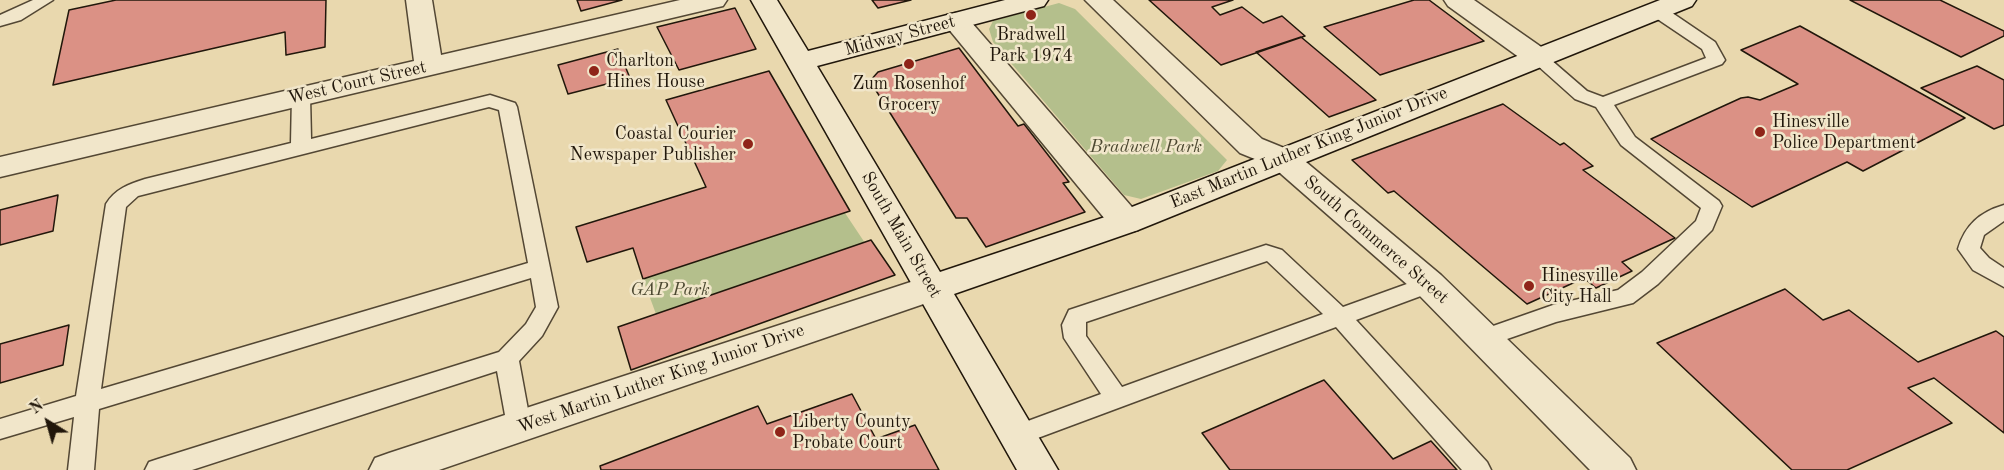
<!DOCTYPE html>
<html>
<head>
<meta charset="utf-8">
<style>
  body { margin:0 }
  #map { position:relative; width:2004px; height:470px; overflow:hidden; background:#e9d8ae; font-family:"Old Standard TT",serif }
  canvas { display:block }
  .north { position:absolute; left:18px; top:392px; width:60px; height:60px; -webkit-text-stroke:4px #f1e6ca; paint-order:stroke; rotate:323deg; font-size:16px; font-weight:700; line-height:24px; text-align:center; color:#21170b }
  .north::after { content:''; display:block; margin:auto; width:21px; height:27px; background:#21170b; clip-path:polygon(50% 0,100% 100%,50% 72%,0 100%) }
</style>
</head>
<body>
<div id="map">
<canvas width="2004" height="470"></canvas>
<div class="north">N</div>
</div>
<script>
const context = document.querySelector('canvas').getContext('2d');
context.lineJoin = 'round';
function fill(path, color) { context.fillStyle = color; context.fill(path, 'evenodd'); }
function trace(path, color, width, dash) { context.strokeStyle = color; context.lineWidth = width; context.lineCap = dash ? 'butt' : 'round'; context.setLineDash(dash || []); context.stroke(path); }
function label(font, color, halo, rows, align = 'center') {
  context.font = font + ' "Old Standard TT",serif'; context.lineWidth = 5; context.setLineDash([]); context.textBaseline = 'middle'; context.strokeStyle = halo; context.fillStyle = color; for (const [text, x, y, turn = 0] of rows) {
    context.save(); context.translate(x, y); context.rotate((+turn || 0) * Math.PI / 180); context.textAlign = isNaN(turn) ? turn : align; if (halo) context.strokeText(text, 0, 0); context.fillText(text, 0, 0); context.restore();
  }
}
fill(new Path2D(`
  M1059 3 1075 9 1227 160 1218 171 1141 199 1124 195 993 42 989 29 993 21Z
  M845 213 865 243 656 314 643 279Z`), '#b4bf8c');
const building = new Path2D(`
  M116 0H326L325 47 286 55 285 32 53 85 69 10Z
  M577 0H622L581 11Z
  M872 0H911L878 8Z
  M1149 0H1233L1212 7 1220 15 1242 7 1263 23 1282 16 1305 36 1221 65Z
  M1414 0H1429L1484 41 1380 75 1324 27Z
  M1850 0H1940L2004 31V36L1961 57Z
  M735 8 756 49 679 70 657 27Z
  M1800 26 1965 118 1863 171 1847 162 1752 207 1651 139 1741 98 1748 97 1760 100 1798 84 1741 50Z
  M1301 37 1376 100 1329 117 1256 52Z
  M959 48 1018 126 1024 124 1069 182 1063 183 1085 212 986 247 967 218H956L870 81 878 72Z
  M618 49 630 78 568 94 558 65Z
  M1977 66 2004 80V125L1994 129 1921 88Z
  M769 71 850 211 643 279 633 248 587 262 576 227 706 187 666 100Z
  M1503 104 1560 145 1564 143 1593 166 1583 170 1675 238 1622 262 1632 271 1596 288 1584 278 1527 304 1394 191 1388 193 1352 160Z
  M58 195 53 231 0 245V210Z
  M871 240 895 275 631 370 618 327Z
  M1785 289 1823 320 1849 310 1918 362 1996 331 2004 337V433L1934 378 1908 388 1952 423 1847 470H1792L1657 343Z
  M69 325 63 365 0 383V344Z
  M1324 380 1393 459 1431 441 1457 470H1230L1202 433Z
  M852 394 876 439 915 425 939 470H601L600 466 758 406 767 424Z`);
fill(building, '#db9185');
trace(building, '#21170b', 1.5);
const lane = new Path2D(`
  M33 0H53L21 20 0 26V15Z
  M1656 5 1662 6 1715 42 1725 60 1722 64 1614 105 1635 137 1719 201 1722 206 1712 230 1658 284 1633 303 1556 322 1484 347 1476 344 1473 338 1476 332 1553 305 1618 290 1642 272 1696 221 1701 208 1621 145 1596 107 1575 99 1528 57 1531 53H1543L1587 91 1603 97 1706 58 1702 49 1650 14 1648 10 1650 6Z
  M301 90 307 92 310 96 311 139 490 95 515 103 517 107 558 307 542 336 519 361 531 426 528 433 519 436 510 433 507 426 497 371 192 470H145L149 462 158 459 499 352 526 324 536 307 531 278 99 409 94 470H68L74 417 0 439V419L76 396 106 204C115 189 129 184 145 179L291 143 292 96 295 92ZM489 107 499 110 528 263 101 389 126 207 138 196Z
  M2004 205V221L1984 235 1980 248 1989 258 2004 268V287L1973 270 1958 249C1965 225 1980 212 2004 205Z
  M1266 245 1282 250 1343 307 1429 276 1437 278 1440 284 1437 290 1356 320 1487 462 1491 470H1462L1336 327 1027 442 1018 445 1009 442 1006 435 1009 428 1101 394 1064 338 1062 325 1069 310ZM1267 261 1323 314 1122 387 1086 336V322Z`);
const street = new Path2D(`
  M406 0H432L441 55 680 0H727L723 6 714 8 0 177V157L414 61Z
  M1085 0H1113L1262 139 1294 152 1441 275 1630 458 1636 470H1590L1417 293 1272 166 1240 153Z
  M1444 0H1474L1547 51 1551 57 1547 63 1537 65 1527 63 1448 6Z
  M956 13 965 15 1138 214 1142 222 1138 230 1126 233 1114 230 947 27 943 21 947 15Z
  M932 275 944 279 949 288 944 297 439 470H369L375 458 389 453Z`);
const secondary = new Path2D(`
  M751 0H777L808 51 1005 0H1048L1044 6 817 66 940 272 1114 214 1660 0H1696L1692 6 1138 230 954 294 1058 470H1017Z`);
trace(lane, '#534734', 3);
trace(street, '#534734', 3);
trace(secondary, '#21170b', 3);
fill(lane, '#f1e6ca');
fill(street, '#f1e6ca');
fill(secondary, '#f1e6ca');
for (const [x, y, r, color] of [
  [1031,15,6,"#8f2418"],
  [909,64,6,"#8f2418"],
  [594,71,6,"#8f2418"],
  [1760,132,6,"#8f2418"],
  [748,144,6,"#8f2418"],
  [1529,286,6,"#8f2418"],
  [780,432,6,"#8f2418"]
]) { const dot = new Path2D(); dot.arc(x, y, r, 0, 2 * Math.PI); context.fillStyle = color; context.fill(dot); trace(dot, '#f1e6ca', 2); }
label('18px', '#21170b', '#f1e6ca', [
  ["Bradwell",1031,35,"center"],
  ["Park 1974",1031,56,"center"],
  ["Charlton",606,61],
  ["Hines House",606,82],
  ["Zum Rosenhof",909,84,"center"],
  ["Grocery",909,105,"center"],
  ["Hinesville",1772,122],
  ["Police Department",1772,143],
  ["Coastal Courier",736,134,"right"],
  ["Newspaper Publisher",736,155,"right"],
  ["Hinesville",1541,276],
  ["City Hall",1541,297],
  ["Liberty County",792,422],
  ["Probate Court",792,443]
], 'left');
label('18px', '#21170b', '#f1e6ca', [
  ["Midway Street",900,36,-15],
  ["West Court Street",357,83,-13],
  ["East Martin Luther King Junior Drive",1309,148,-22],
  ["South Main Street",901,235,60],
  ["South Commerce Street",1376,240,41],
  ["West Martin Luther King Junior Drive",661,379,-19]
]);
label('italic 18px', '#4d4932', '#f1e6ca', [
  ["Bradwell Park",1146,147],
  ["GAP Park",670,290]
]);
</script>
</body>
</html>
